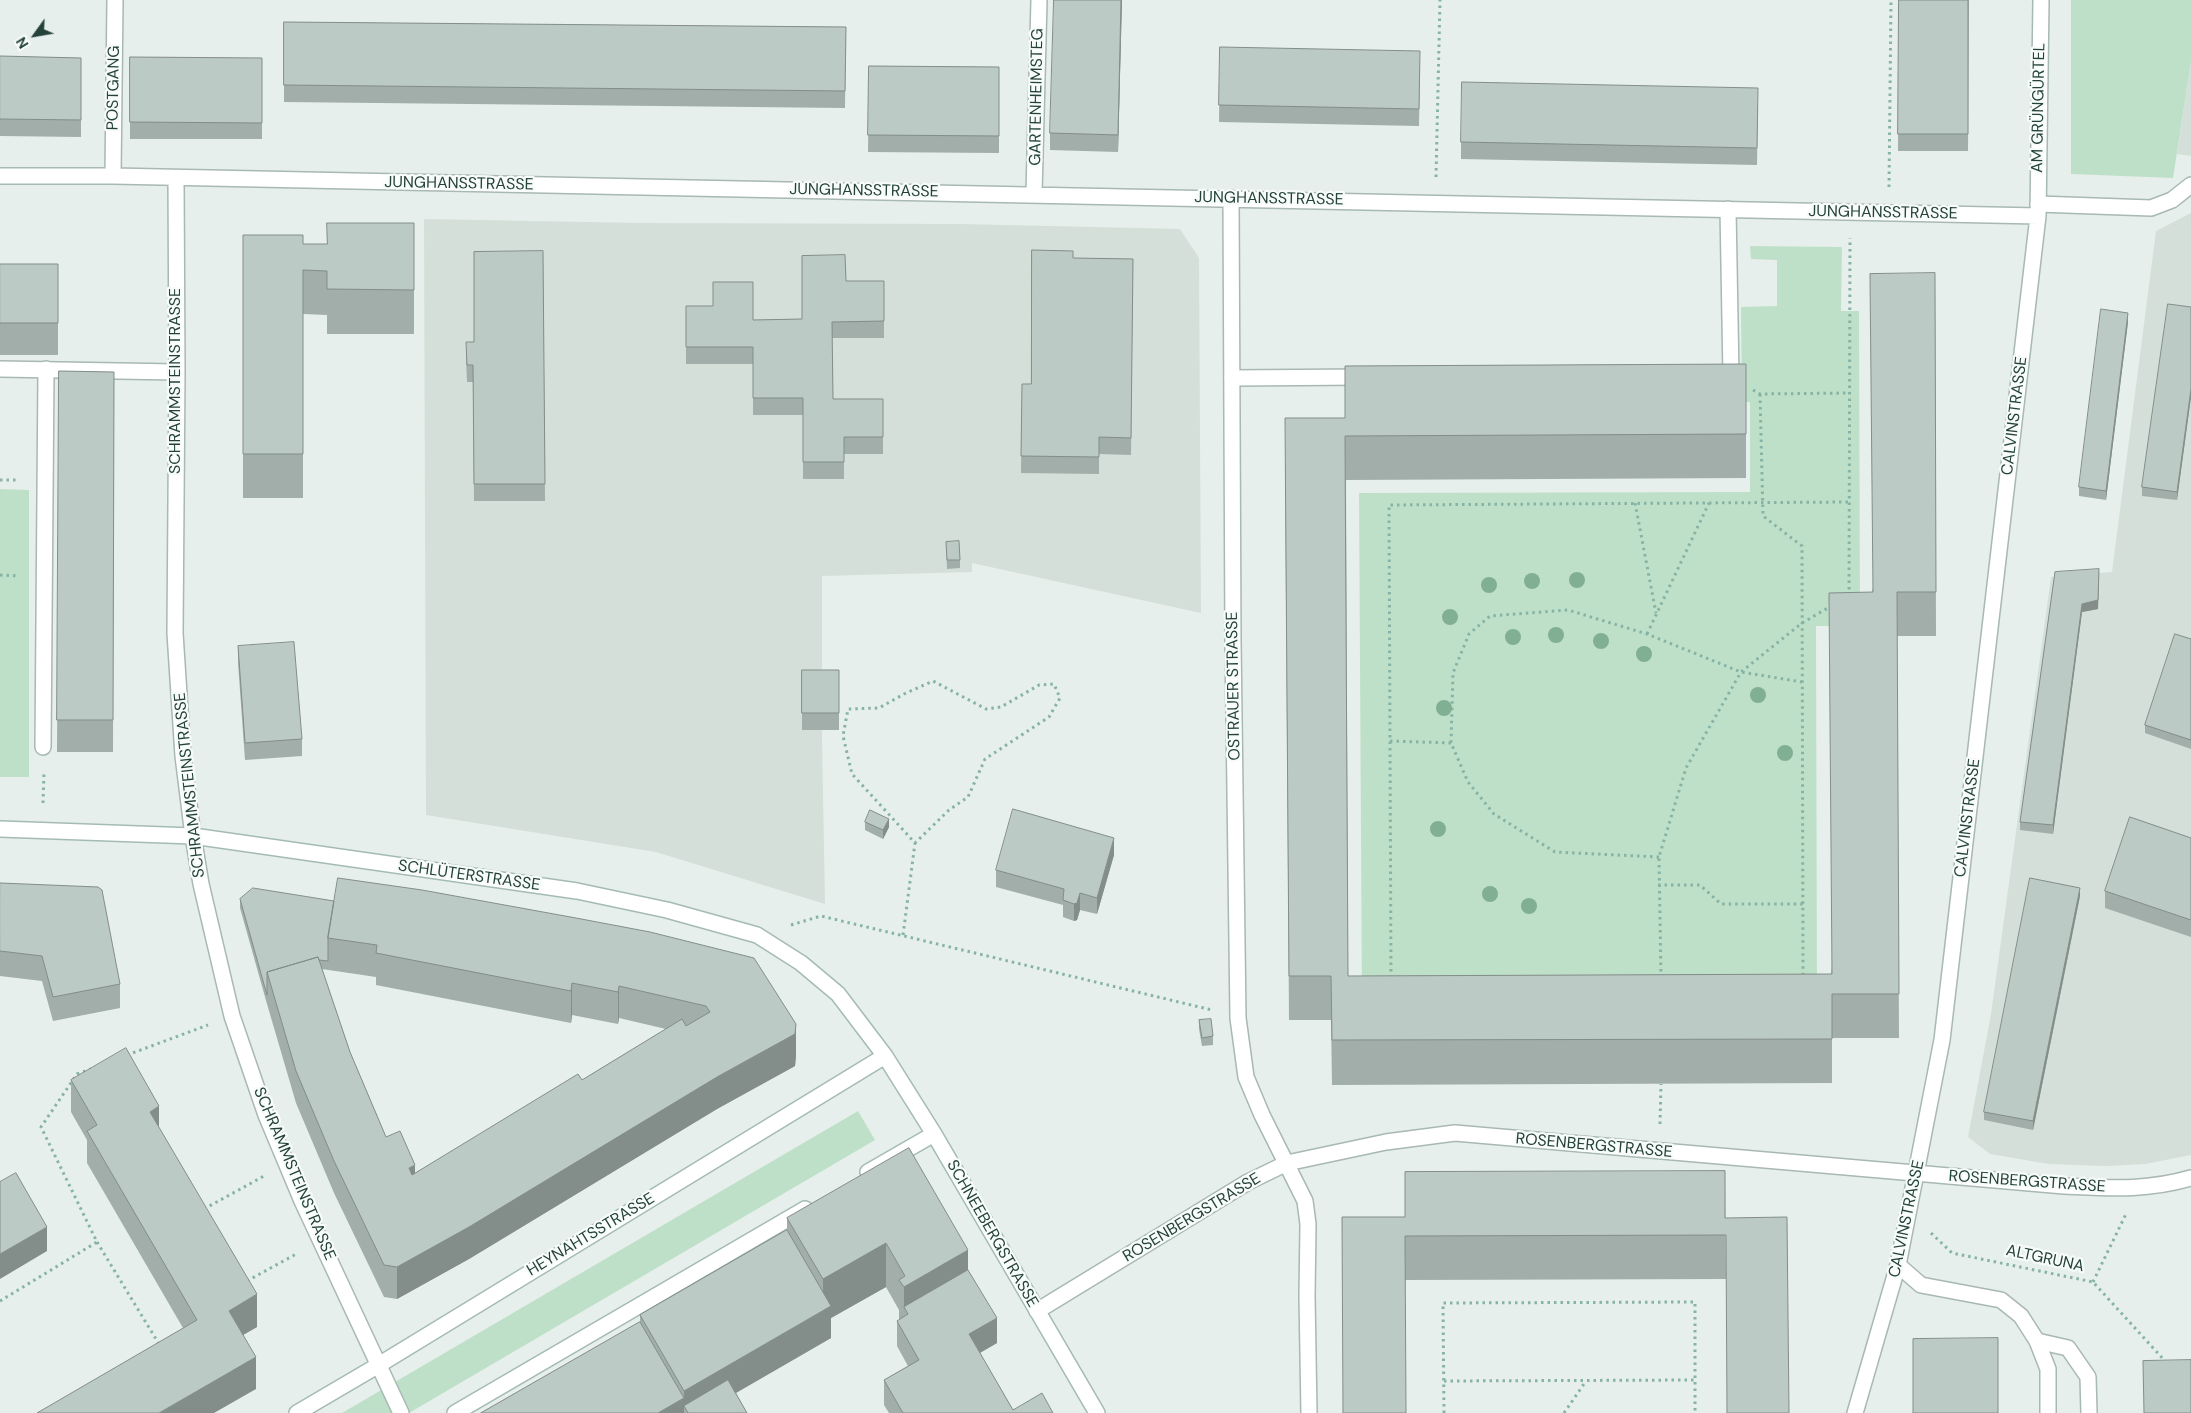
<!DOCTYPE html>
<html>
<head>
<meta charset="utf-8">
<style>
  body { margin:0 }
  #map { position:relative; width:2191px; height:1413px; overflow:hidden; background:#e6efeb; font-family:"DM Sans",sans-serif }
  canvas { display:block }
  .north { position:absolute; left:10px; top:10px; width:50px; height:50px; -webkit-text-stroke:4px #f7fbf9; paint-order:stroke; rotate:238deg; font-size:14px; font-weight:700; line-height:20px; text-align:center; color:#24423a }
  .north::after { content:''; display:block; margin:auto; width:18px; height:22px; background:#24423a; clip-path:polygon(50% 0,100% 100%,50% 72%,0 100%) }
</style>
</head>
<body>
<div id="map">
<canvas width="2191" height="1413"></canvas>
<div class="north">N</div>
</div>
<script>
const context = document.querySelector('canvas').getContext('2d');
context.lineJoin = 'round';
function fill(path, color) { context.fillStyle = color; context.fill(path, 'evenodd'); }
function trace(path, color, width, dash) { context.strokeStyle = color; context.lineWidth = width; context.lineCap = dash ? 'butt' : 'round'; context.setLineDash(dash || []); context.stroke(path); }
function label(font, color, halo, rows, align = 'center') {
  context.font = font + ' "DM Sans",sans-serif'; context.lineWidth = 4.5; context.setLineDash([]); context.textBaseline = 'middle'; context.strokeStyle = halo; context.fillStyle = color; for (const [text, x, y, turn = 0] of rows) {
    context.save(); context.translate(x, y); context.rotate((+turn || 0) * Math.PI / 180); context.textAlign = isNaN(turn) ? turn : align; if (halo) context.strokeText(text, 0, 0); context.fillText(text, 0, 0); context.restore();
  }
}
fill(new Path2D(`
  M2191 62V156L2177 154Z
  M2191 213V1155L2145 1164 2106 1166 2049 1164 1990 1154 1968 1137 1991 1014 2051 577 2112 572 2156 231Z
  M424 219 641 223 962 224 1180 229 1199 258 1201 613 972 563V572L822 576V738L825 904 656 852 426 815Z`), '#d4dfda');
fill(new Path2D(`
  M2071 0H2191V62L2173 178 2071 174Z
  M1750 246 1842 247 1841 311H1859L1860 626H1816L1817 1001 1362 1005 1359 493 1750 492V402H1742L1741 307 1777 306V260L1751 259Z
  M0 489 29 490V777H0Z
  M858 1111 875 1140 409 1413H342Z`), '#bfe0c8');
const lane = new Path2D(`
  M2038 204 2151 208 2172 200 2191 185
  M1723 377 1731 376 1728 209
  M1232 378 1365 377
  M43 747 46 369
  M2037 1341 2068 1348 2088 1377 2089 1413`);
const street = new Path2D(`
  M0 176H113L2038 216
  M113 176 115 0
  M176 178 177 372 175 633 183 756 193 836 201 884 232 1016 266 1115 302 1201 401 1413
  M1034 194 1039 0
  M1231 198 1233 641 1238 1018 1246 1077 1262 1115 1305 1201 1308 1224 1307 1296 1309 1413
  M0 369 177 372
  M1898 1265 1921 1285 2001 1300 2021 1316 2037 1341 2048 1369V1413
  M1037 1311 1248 1182 1287 1163 1386 1142 1455 1133 2064 1186C2110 1188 2146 1191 2191 1178
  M1855 1413 1898 1265 1942 1040 2038 216 2041 0`);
const secondary = new Path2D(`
  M0 829 193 836 577 891 667 910 757 935 801 963 838 994 885 1056 934 1134 1097 1413
  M868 1172 934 1134
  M297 1413 377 1366 885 1056
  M455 1413 805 1209`);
trace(lane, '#a8b8b2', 18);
trace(street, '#a8b8b2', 18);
trace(secondary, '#a4bbb3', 18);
trace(new Path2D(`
  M1436 177 1440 0
  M1889 187 1891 0
  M1753 390 1760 394 1850 393
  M1760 394 1763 516 1802 546 1803 977
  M0 480H19
  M1635 503 1656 613
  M0 575 19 576
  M1849 596 1850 238
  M1647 634 1709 503
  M1390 741 1451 743
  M43 803 44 772
  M1659 857 1555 852 1494 814 1468 782 1451 743 1453 673 1469 634 1490 616 1568 610 1647 634 1741 672 1802 682
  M1658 885H1700L1721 904H1803
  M791 925 821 916 1212 1010
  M903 935 915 843 852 774 843 736 848 709 879 708 904 694 933 681 986 709 1001 707 1039 685 1054 684 1060 698 1049 717 985 759 968 797 949 810 915 843
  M1391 978 1389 505 1850 502
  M1661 978 1659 857 1686 768 1741 672 1802 623 1833 605
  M127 1055 208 1025
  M1660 1124 1661 1084
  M204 1209 264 1176
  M1931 1233 1952 1253 2093 1282 2165 1361
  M97 1242 159 1344 158 1345
  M247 1281 298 1253
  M2093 1282 2126 1214
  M0 1301 97 1242 41 1127 77 1074 91 1069
  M1444 1381 1695 1380
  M1444 1413 1443 1303 1695 1302V1413
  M1564 1413 1586 1381`), '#86b3a5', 3, [2.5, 4]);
trace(lane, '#fff', 15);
trace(street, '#fff', 15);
trace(secondary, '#fff', 15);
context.fillStyle = '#80af93';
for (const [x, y] of [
  [1577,580],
  [1532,581],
  [1489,585],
  [1450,617],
  [1556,635],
  [1513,637],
  [1601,641],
  [1644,654],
  [1758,695],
  [1444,708],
  [1785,753],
  [1438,829],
  [1490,894],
  [1529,906]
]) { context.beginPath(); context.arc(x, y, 8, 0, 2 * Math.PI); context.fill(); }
fill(new Path2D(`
  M1122 0 1118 152 1050 150V133Z
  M1899 0H1969L1968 151H1898Z
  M284 22 846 27 845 108 284 102Z
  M1220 47 1420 68 1419 126 1219 122Z
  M0 56 81 58V137L0 136Z
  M130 57 262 58V139H130Z
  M869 66 999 67V153L868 152Z
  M1758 105 1757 165 1461 159V142Z
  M414 223V334H327V315L303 314V498H243V235L303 244H327Z
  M543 251 545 501H474L473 382H467L466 359 474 342Z
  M1073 258 1133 259 1131 455 1099 454V474L1021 473 1022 384H1031Z
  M0 264H58V355H0Z
  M1935 273 1936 636H1897L1899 1038H1832V1083L1332 1085 1331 1020H1289L1285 463 1345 418V366L1746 364V478L1346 480 1348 976 1831 974 1872 592Z
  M846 281H884V338H832L833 399H883V454H844V479H803V415H753V364H686V306L753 320 802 319Z
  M2191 307V397L2177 500 2142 496V487Z
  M2128 322 2106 500 2079 496V487Z
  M59 371 114 372 113 752H57Z
  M946 542 960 560V568L947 569Z
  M2055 572 2099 577 2098 609 2082 612 2053 834 2020 830V822Z
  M2191 639V749L2145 733V725Z
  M238 646 302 739V756L245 760 238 663Z
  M802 670H839V730H802Z
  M865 822 889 827 883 839 865 830Z
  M2191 838V937L2105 908V891Z
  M1114 855 1097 914 1080 910 1077 920 1074 921 1063 917V905L996 887V870Z
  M0 883 120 984V1008L53 1021 42 981 0 976Z
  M2080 896 2033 1130 1984 1120V1112Z
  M240 899 334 901 576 918 796 1056 795 1066 717 1109 469 1259 397 1299 384 1297 334 1193 296 1103 267 1004 240 908ZM322 969 376 977V985L571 1023 572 1015 618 1024 619 1018 666 1029 582 1080 415 1173 386 1137 350 1052Z
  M1199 1020 1213 1036V1045L1202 1046 1199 1029Z
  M71 1080 159 1128 257 1327 243 1335 256 1389 183 1328 87 1163V1140L71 1112Z
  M909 1148 968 1270 997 1343 980 1353 1013 1410 1053 1413H889L884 1405V1380L908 1366 897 1346V1321L899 1320V1310L886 1287 831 1318V1338L736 1393 747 1413H481L640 1322V1315L787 1230V1218Z
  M1725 1171 1726 1279 1405 1280V1217Z`), '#a1aea9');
fill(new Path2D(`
  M1121 0H1122L1118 152V135Z
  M2128 313V322L2106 500V491Z
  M2191 389V397L2177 500V492Z
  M2099 569 2098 609 2082 612 2053 834V825L2082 604Z
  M889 819V827L883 839V830Z
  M1114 838V855L1097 914V898Z
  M2080 888V896L2033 1130V1121Z
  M1080 893V910L1077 920 1074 921V904Z
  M572 983V1015L571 1023V991Z
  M619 986V1018L618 1024V992Z
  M796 1024V1056L795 1066 717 1109 469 1259 397 1299V1267Z
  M159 1106V1138L150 1112Z
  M415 1165V1197L409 1168Z
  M47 1227V1251L0 1279V1254Z
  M886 1243V1287L831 1318V1338L701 1413 684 1406V1413H658L684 1398V1391L823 1311V1279Z
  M968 1250V1294L908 1314 904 1307V1287Z
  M257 1294V1327L229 1343V1311Z
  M997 1318V1343L969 1359V1334Z
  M256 1357V1389L214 1413H159Z`), '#838d89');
const building = new Path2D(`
  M1054 0H1121L1118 135 1050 133Z
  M1899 0H1968V134H1898Z
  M284 22 846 27 845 91 284 85Z
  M1220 47 1420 51 1419 109 1219 105Z
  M0 56 81 58V120L0 119Z
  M130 57 262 58V123L130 122Z
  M869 66 999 67V136L868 135Z
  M1462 82 1758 88 1757 148 1461 142Z
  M327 223H414V290L327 289V271L303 270V454H243V235H303V244H327Z
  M1032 250 1073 251V258L1133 259 1131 438 1099 437V457L1021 456 1022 384H1031Z
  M543 251 545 484H474L473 365H467L466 342H474V252Z
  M845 255 846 281H884V321L832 322 833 399H883V437H844V462H803V398H753V347H686V306H713V282H753V320L802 319V256Z
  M0 264H58V323H0Z
  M1935 273 1936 592H1897L1899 994H1832V1039L1332 1040 1331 976H1289L1285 418H1345V366L1746 364V434L1345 436 1348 976 1832 974 1829 593 1873 592 1870 274Z
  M2168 304 2191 307V389L2177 492 2142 487Z
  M2101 309 2128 313 2106 491 2079 487Z
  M59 371 114 372 113 720H57Z
  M959 541 960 560H947L946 542Z
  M2099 569 2098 600 2082 604 2053 825 2020 822 2055 572Z
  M2175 634 2191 639V740L2145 725Z
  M294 642 302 739 245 743 238 646Z
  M802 670H839V713H802Z
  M1013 809 1114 838 1097 898 1080 893 1077 903 1074 904 1063 900 1064 889 996 870Z
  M870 810 889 819 883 830 865 822Z
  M2130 817 2191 838V920L2105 891Z
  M338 878 422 890 576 918 650 932 754 958 796 1024 795 1034 717 1077 469 1227 397 1267 384 1265 334 1161 296 1071 267 972 318 957 350 1052 386 1137 400 1131 415 1165 409 1168 412 1175 578 1074 582 1080 682 1019 686 1026 710 1012 706 1006 619 986 618 992 572 983 571 991 376 953 377 945 328 938Z
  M2030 878 2080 888 2033 1121 1984 1112Z
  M0 883 98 887 102 890 120 984 53 997 42 956 0 951Z
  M253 888 334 901 328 938V961L319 960 318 957 267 972V995L240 899Z
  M1211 1019 1213 1036 1202 1038 1199 1020Z
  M126 1048 159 1106 150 1112 257 1294 229 1311 256 1357 159 1413H37L197 1320 87 1131 97 1125 71 1080Z
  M909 1148 968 1250 904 1287 899 1280 905 1276 886 1243 823 1279 787 1218Z
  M1725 1171V1218L1787 1217 1789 1413H1727L1726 1235 1405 1236 1406 1413H1343L1342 1217H1405V1172Z
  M16 1173 47 1227 0 1254V1182Z
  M787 1230 831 1306 684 1391 640 1315Z
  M968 1270 997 1318 969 1334 1013 1410 1042 1393 1053 1413H903L884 1380 919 1360 897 1321 908 1314 904 1307Z
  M640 1322 684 1398 658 1413H481Z
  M1998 1338V1413H1913V1339Z
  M2191 1360V1413H2144L2143 1361Z
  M728 1380 747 1413H688L684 1406Z`);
fill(building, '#bbcac4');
trace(building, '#838d89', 1);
label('16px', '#24423a', '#f7fbf9', [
  ["POSTGANG",114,88,-89],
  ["GARTENHEIMSTEG",1037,97,-89],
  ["AM GRÜNGÜRTEL",2039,108,-89],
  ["JUNGHANSSTRASSE",459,184,1],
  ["JUNGHANSSTRASSE",864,191,1],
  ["JUNGHANSSTRASSE",1269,199,1],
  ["JUNGHANSSTRASSE",1883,213,1],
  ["SCHRAMMSTEINSTRASSE",176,381,-90],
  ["CALVINSTRASSE",2015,416,-83],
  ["OSTRAUER STRASSE",1234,686,-91],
  ["SCHRAMMSTEINSTRASSE",190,785,-96],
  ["CALVINSTRASSE",1968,818,-83],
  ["SCHLÜTERSTRASSE",469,876,8],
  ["ROSENBERGSTRASSE",1594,1146,5],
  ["SCHRAMMSTEINSTRASSE",294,1174,67],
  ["ROSENBERGSTRASSE",2027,1182,4],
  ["ROSENBERGSTRASSE",1192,1218,-31],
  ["CALVINSTRASSE",1907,1219,-78],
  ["SCHNEEBERGSTRASSE",992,1234,60],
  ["HEYNAHTSSTRASSE",591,1235,-31],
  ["ALTGRUNA",2045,1259,12]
]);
</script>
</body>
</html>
